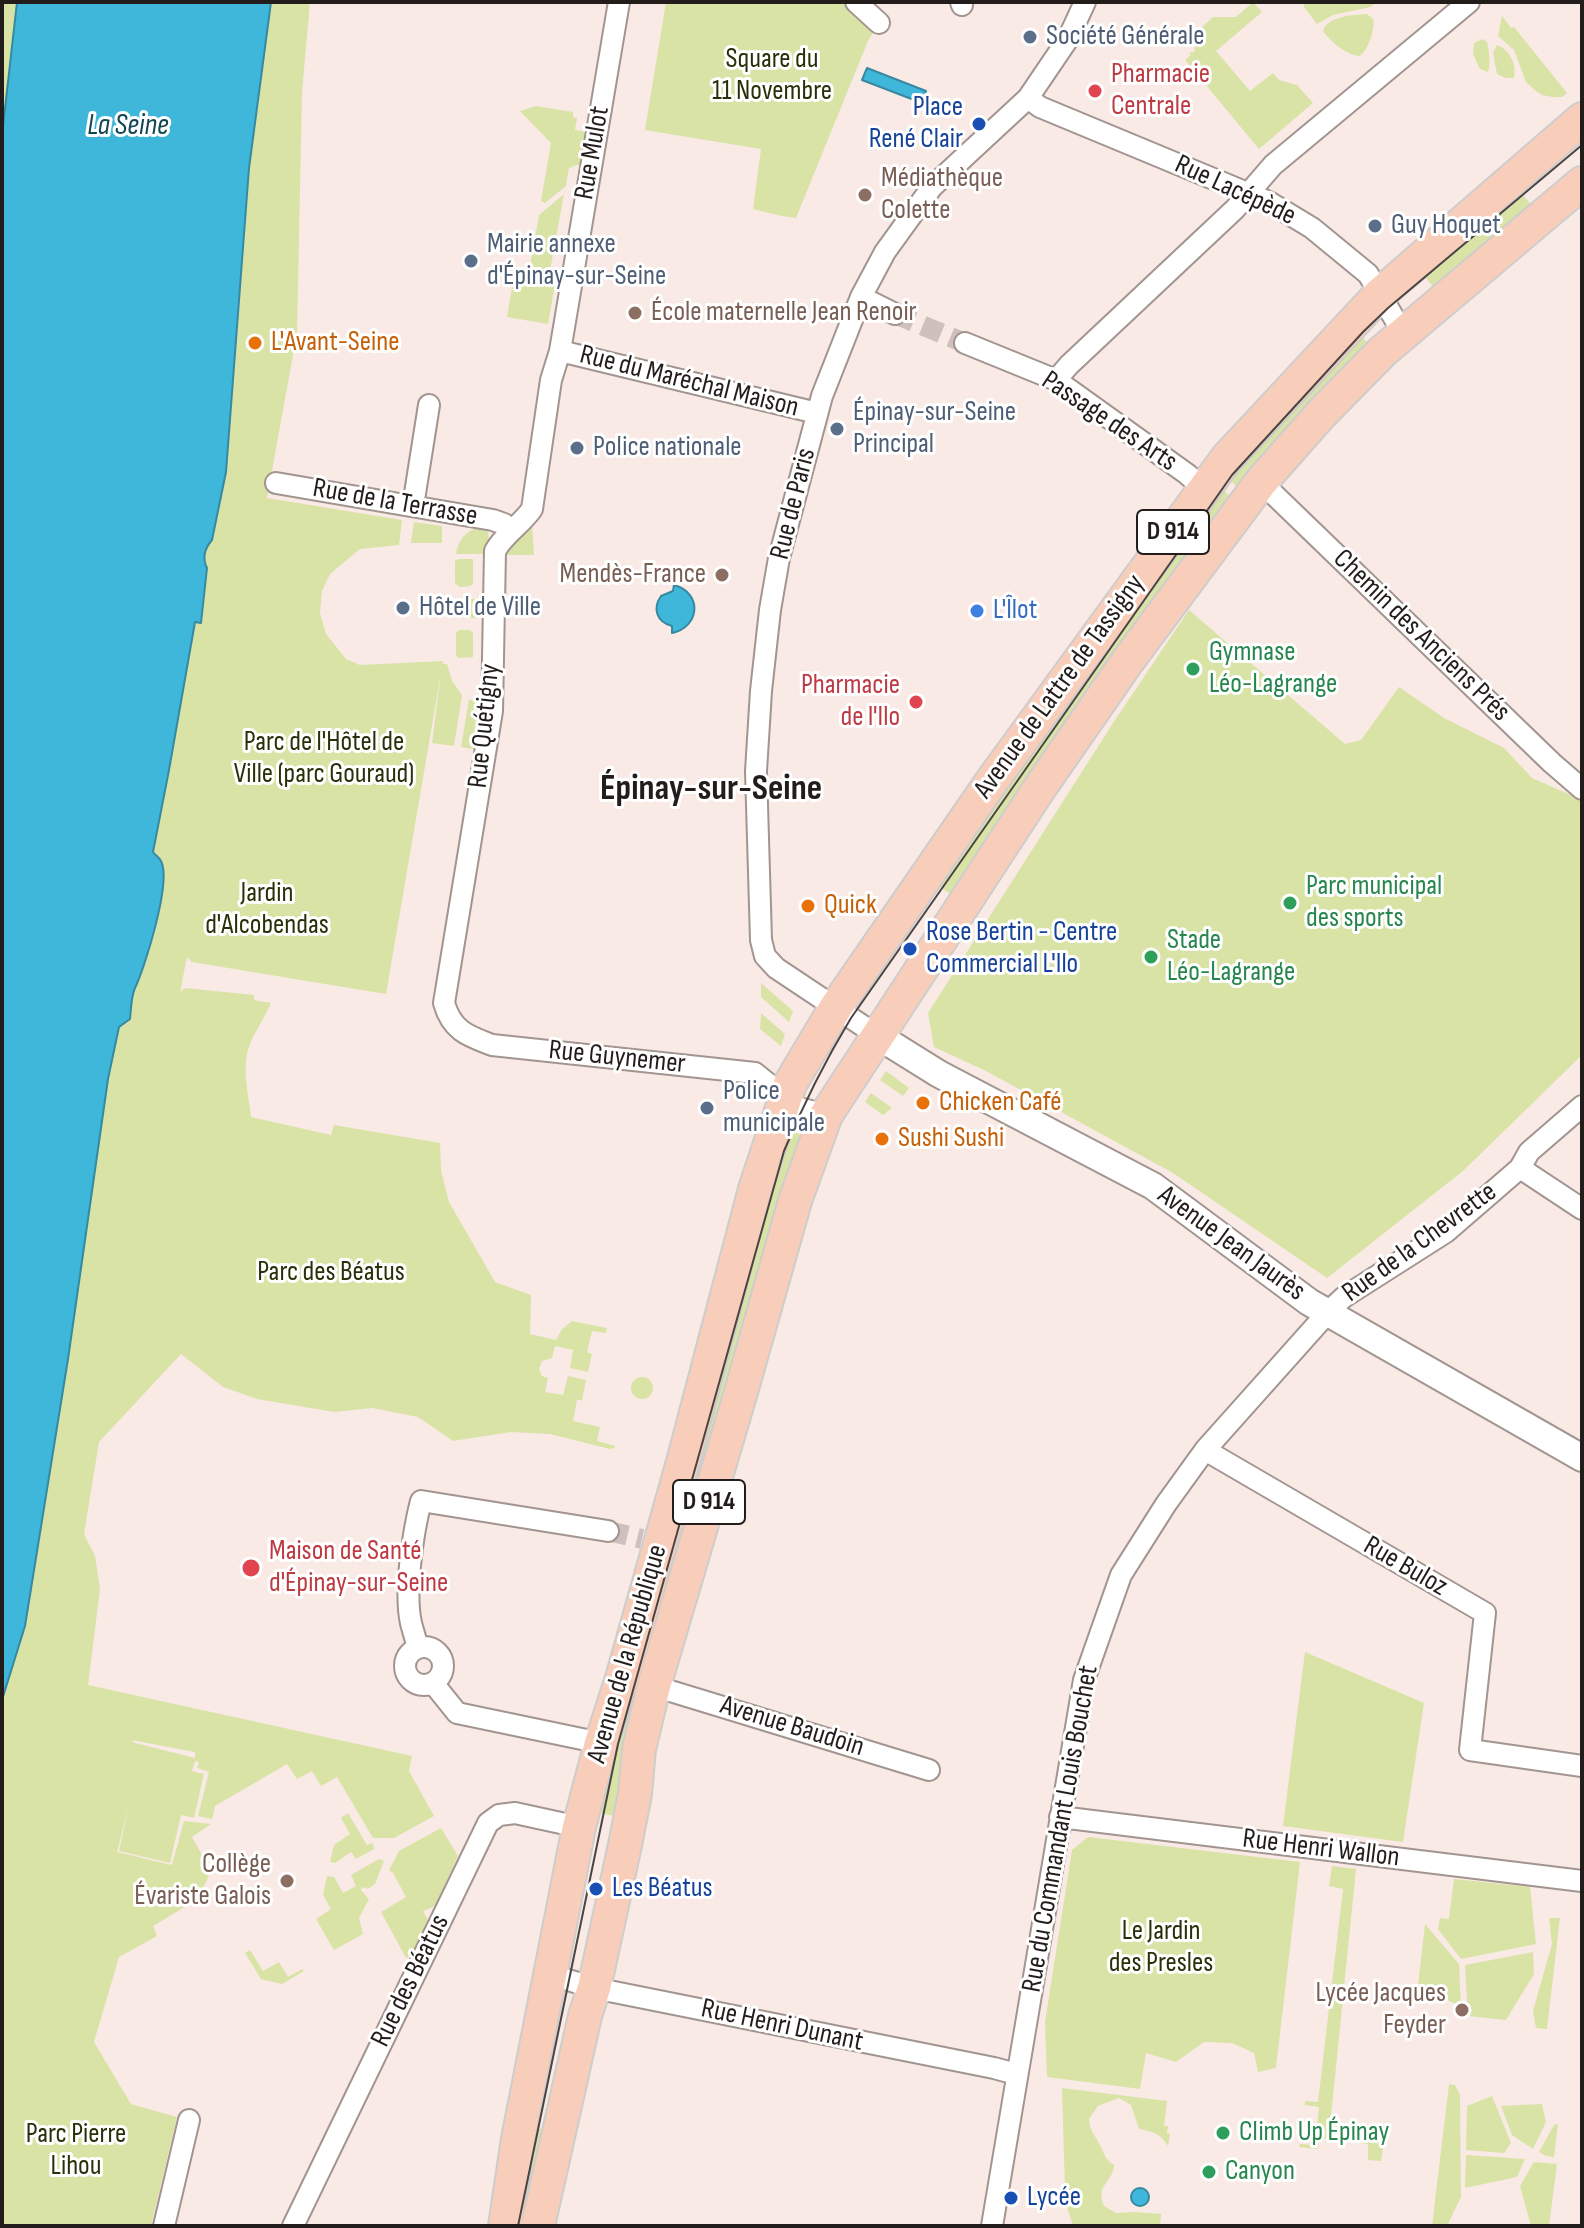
<!DOCTYPE html>
<html>
<head>
<meta charset="utf-8">
<style>
  body { margin:0 }
  #map { position:relative; width:1584px; height:2228px; overflow:hidden; background:#f9eae5; font-family:"Sofia Sans Condensed",sans-serif }
  canvas { display:block }
  .frame { position:absolute; inset:0; border:4px solid #221d1b; pointer-events:none }
</style>
</head>
<body>
<div id="map">
<canvas width="1584" height="2228"></canvas>
<div class="frame"></div>
</div>
<script>
const context = document.querySelector('canvas').getContext('2d');
context.lineJoin = 'round';
function fill(path, color) { context.fillStyle = color; context.fill(path, 'evenodd'); }
function trace(path, color, width, dash) { context.strokeStyle = color; context.lineWidth = width; context.lineCap = dash ? 'butt' : 'round'; context.setLineDash(dash || []); context.stroke(path); }
function label(font, color, halo, rows, align = 'center') {
  context.font = font + ' "Sofia Sans Condensed",sans-serif'; context.lineWidth = 6; context.setLineDash([]); context.textBaseline = 'middle'; context.strokeStyle = halo; context.fillStyle = color; for (const [text, x, y, turn = 0] of rows) {
    context.save(); context.translate(x, y); context.rotate((+turn || 0) * Math.PI / 180); context.textAlign = isNaN(turn) ? turn : align; if (halo) context.strokeText(text, 0, 0); context.fillText(text, 0, 0); context.restore();
  }
}
fill(new Path2D(`
  M2 2H17L2 135Z
  M271 2H310L302 93 297 333 267 498 402 520 399 545 360 549 330 574 322 591 320 613 326 634 346 659 360 665 443 661V664H447L452 681 462 695 454 746 432 743 441 673 386 994 192 962 187 957 180 992 185 988 254 995V1000L271 1003C264 1020 251 1036 247 1054 243 1075 249 1097 251 1117L331 1135 334 1125 440 1143 441 1170 449 1202 495 1282 531 1295 530 1334 556 1340 562 1329 572 1321 607 1328 606 1333 592 1331 587 1352 592 1354 588 1372 570 1368 573 1350 555 1346 552 1358 542 1361 539 1369 542 1376 548 1378 545 1392 563 1395 568 1376 586 1380 582 1400H577L573 1421 600 1427 597 1441 615 1446V1448L610 1449 550 1434 511 1432 453 1441 418 1417 372 1408 334 1412 257 1399 223 1387 181 1354 99 1442 84 1534 95 1556 100 1589 88 1685 412 1756 409 1771 434 1816 394 1838H373L337 1777 321 1786 312 1771 297 1779 287 1764 215 1806 212 1819 198 1816 209 1772 197 1768 199 1762 195 1761 192 1771 204 1774 194 1818 181 1815 170 1863 119 1851 128 1808 117 1852 172 1865 184 1821 211 1824 192 1837 211 1871 198 1899 153 1926 157 1936 119 1957 94 2042 131 2104 177 2117 151 2226H2V1700L25 1626 68 1359 108 1079 119 1027 130 1019C131 1010 131 997 135 988 145 967 172 881 161 861 159 857 155 855 152 852L169 770 195 622H202L207 568C202 558 205 548 212 540L226 472 249 168ZM131 1740 195 1752V1758L135 1743Z
  M666 2H841L873 33 868 41 796 218 782 216 753 209 761 149 645 130Z
  M1253 2 1262 12 1216 51 1250 91 1273 73 1279 80 1297 85 1313 103 1259 149 1185 60 1191 55 1189 53 1194 52 1198 31 1213 17H1236Z
  M1303 2H1377L1370 7 1333 15 1317 24 1304 7Z
  M1367 14 1374 20C1373 34 1370 46 1360 56 1346 55 1331 42 1323 31 1328 16 1352 15 1367 14Z
  M1502 16 1511 28 1514 27 1567 93 1562 97H1553L1542 95 1536 91 1526 82 1514 50 1498 36Z
  M1483 39 1487 42C1489 51 1491 64 1488 72L1480 69 1473 54 1474 43Z
  M1497 45C1510 50 1517 65 1514 78H1505L1497 74 1493 53Z
  M536 106 573 112V117L577 118 575 130 587 132 583 163 569 168 566 186 545 203 541 201 551 143 520 111Z
  M1516 186 1536 211 1438 293 1418 268Z
  M564 194 549 276 529 272 539 215Z
  M514 276 555 284 548 324 507 317Z
  M1354 330 1374 348 1242 492 1223 473Z
  M1216 483 1235 501 959 900 933 882Z
  M414 522 442 526V543H411Z
  M532 524 534 555H503L510 544Z
  M480 526 488 528 490 554H456C459 539 465 532 480 526Z
  M458 559H473V584L470 586 459 587 455 583V561Z
  M463 599H479L482 602V614L479 618H463L460 614 459 602Z
  M1189 610 1345 744 1361 740 1399 687 1444 718 1504 748 1532 778 1582 800V1055L1463 1171 1327 1278 1173 1173 986 1071 934 1047 928 1013 1113 723Z
  M459 630H470L473 633V657L458 658 456 655V633Z
  M469 699 484 706 477 750 461 747Z
  M761 983 793 1011 789 1022 761 997Z
  M761 1013 785 1034 781 1046 760 1029Z
  M886 1071 909 1088 903 1096 880 1080Z
  M871 1093 892 1108 883 1115 865 1102Z
  M783 1128 809 1137 615 1816 592 1812Z
  M631 1388a11 11 0 1 1 22 0a11 11 0 1 1-22 0Z
  M1305 1652 1424 1703 1403 1842 1283 1826Z
  M348 1813 367 1845 373 1843 374 1849 356 1859 351 1852 335 1863 330 1862 334 1845 350 1834 341 1818Z
  M441 1828 458 1856 435 1906 423 1911 428 1920 413 1954 406 1958 381 1912 406 1897 393 1873 389 1870 399 1851Z
  M1088 1837 1300 1862 1276 2068 1258 2072 1254 2053 1232 2043 1204 2042 1176 2062 1146 2053 1140 2089 1047 2077 1045 2022 1072 1850Z
  M379 1859 384 1861 375 1884 368 1889 362 1887 361 1890 369 1899 359 1918 363 1934 334 1950 316 1919 331 1909 323 1895 327 1876 334 1877 343 1893 356 1886 351 1875Z
  M1332 1866 1356 1869 1330 2126 1385 2132 1381 2161 1368 2160V2144L1320 2138 1318 2149 1299 2147 1300 2144 1315 2145 1319 2107 1305 2105V2101L1318 2102 1343 1889 1329 1886Z
  M1454 1879 1530 1887 1536 1944 1461 1959 1438 1929 1440 1918 1449 1919Z
  M1549 1918H1560L1547 2029 1536 2028 1533 2011 1552 1944Z
  M1425 1924 1459 1964 1461 2007 1418 1985Z
  M250 1950 263 1971 279 1962 288 1977 302 1969 304 1971 282 1984 261 1979 245 1953Z
  M1533 1952 1534 1974 1506 2020 1468 2016 1465 1965Z
  M1449 2084 1455 2085 1460 2095 1461 2197 1447 2226H1432Z
  M1062 2088 1167 2101 1164 2126H1168L1167 2133 1170 2134 1168 2146C1160 2133 1153 2132 1139 2129L1131 2105 1119 2098 1098 2106 1089 2119C1090 2133 1096 2136 1101 2147 1105 2156 1105 2159 1114 2165 1113 2183 1095 2184 1104 2206L1116 2213 1135 2212 1161 2214 1160 2226H1073L1066 2204 1065 2191Z
  M1492 2096 1511 2143 1504 2153 1466 2150 1467 2106Z
  M1542 2104 1546 2122 1533 2149 1512 2135 1501 2106Z
  M1558 2124 1554 2157 1546 2156 1539 2152 1554 2125Z
  M527 2126 549 2131 530 2226H514Z
  M1466 2155 1525 2159 1517 2177 1465 2188Z
  M1534 2162 1557 2164 1549 2226H1531L1520 2186Z`), '#d9e3a6');
const water = new Path2D(`
  M17 2H271L249 168 226 472 212 540C205 548 202 558 207 568L201 623 195 622 169 770 153 852C155 855 159 857 161 861 172 881 145 967 135 988 131 997 131 1010 130 1019L119 1027 108 1079 68 1359 25 1626 2 1700V135Z
  M867 68 926 91 922 103 862 80Z
  M674 585C703 593 700 627 672 633V626C657 622 652 609 661 596L673 591Z
  M1131 2197a9 9 0 1 1 18 0a9 9 0 1 1-18 0Z`);
fill(water, '#3fb7db');
trace(water, '#3689a1', 2);
trace(new Path2D(`
  M895 314 965 343
  M608 1531 642 1539`), '#cec1bd', 20, [20, 10]);
const minor = new Path2D(`
  M619 2 560 351 551 380 532 509C521 525 504 534 495 551L492 711 444 1003C452 1031 468 1036 492 1045L755 1073 771 1086 784 1104 826 1115
  M856 2 879 23
  M961 2 962 5
  M1028 98 1040 107 1269 202 1312 228 1368 274 1403 333
  M861 297 895 314
  M965 343 1056 380 1187 474 1204 489
  M560 351 817 413
  M1056 380 1069 365 1235 209 1273 165 1469 2
  M1261 482 1552 763 1582 789
  M276 483 493 520 504 524 512 530
  M413 506 429 405
  M878 1036 776 968 765 956 761 940 756 771 761 691 770 610 779 558 822 396 861 297 885 252 932 187 1028 98 1068 39 1085 2
  M1520 1168 1582 1209
  M1205 1450 1485 1613 1470 1750 1582 1766
  M405 1666a19 19 0 1 1 38 0a19 19 0 1 1-38 0Z
  M418 1648C416 1640 413 1631 411 1623 404 1592 413 1532 421 1501L608 1531
  M433 1683 457 1713 601 1743
  M654 1686 929 1770
  M1060 1817 1582 1881
  M549 1974 594 1988 994 2068 1016 2074
  M164 2226 189 2120
  M293 2226 488 1823 499 1815 515 1813 579 1827
  M992 2226 1084 1680 1121 1575 1166 1504 1205 1450 1330 1310 1344 1297 1446 1232 1520 1168 1529 1152 1582 1106`);
const tertiary = new Path2D(`
  M878 1036 939 1074 1153 1186 1309 1302 1582 1458`);
const primary = new Path2D(`
  M505 2226 518 2139 579 1827 601 1743 623 1675 683 1462 755 1189 790 1084 836 1007 994 778 1227 458 1380 294 1582 119
  M538 2226 585 2016 594 1988 625 1845 635 1794 639 1749 654 1686 741 1392 795 1201 826 1115 1039 789 1127 662 1261 482 1321 414 1383 351 1582 183`);
trace(minor, '#a2958f', 24);
trace(tertiary, '#a2958f', 30);
trace(primary, '#cecdcd', 36);
trace(minor, '#fff', 20);
trace(tertiary, '#fff', 26);
trace(primary, '#f8ceba', 32);
trace(new Path2D(`
  M518 2226 618 1744 784 1151C803 1105 825 1061 851 1018L1232 475 1363 332 1388 308 1582 145`), '#4b4442', 2);
for (const [x, y, r, color] of [
  [1030,37,8,"#5c6f8a"],
  [1095,91,8,"#e0444e"],
  [979,124,8,"#1a4fb4"],
  [865,195,8,"#8d6e63"],
  [1375,226,8,"#5c6f8a"],
  [471,261,8,"#5c6f8a"],
  [635,313,8,"#8d6e63"],
  [255,343,8,"#e8710a"],
  [837,429,8,"#5c6f8a"],
  [577,448,8,"#5c6f8a"],
  [722,575,8,"#8d6e63"],
  [403,608,8,"#5c6f8a"],
  [977,611,8,"#3f7fe0"],
  [1193,669,8,"#2e9e5b"],
  [916,702,8,"#e0444e"],
  [1290,903,8,"#2e9e5b"],
  [808,906,8,"#e8710a"],
  [910,949,8,"#1a4fb4"],
  [1151,957,8,"#2e9e5b"],
  [923,1103,8,"#e8710a"],
  [707,1108,8,"#5c6f8a"],
  [882,1139,8,"#e8710a"],
  [251,1568,10,"#e0444e"],
  [287,1881,8,"#8d6e63"],
  [596,1889,8,"#1a4fb4"],
  [1462,2010,8,"#8d6e63"],
  [1223,2133,8,"#2e9e5b"],
  [1209,2172,8,"#2e9e5b"],
  [1011,2198,8,"#1a4fb4"]
]) { const dot = new Path2D(); dot.arc(x, y, r, 0, 2 * Math.PI); context.fillStyle = color; context.fill(dot); trace(dot, '#fff', 3); }
for (const [x, y, w] of [
  [1173,532,72],
  [709,1502,72]
]) { const box = new Path2D(); box.roundRect(x - w / 2, y - 22, w, 44, 6); context.fillStyle = '#fff'; context.fill(box); trace(box, '#221d1b', 2); }
label('bold 26px', '#221d1b', null, [
  ["D 914",1173,532],
  ["D 914",709,1502]
]);
label('28px', '#4e5e75', '#fff', [
  ["Société Générale",1046,37],
  ["Guy Hoquet",1391,226],
  ["Mairie annexe",487,245],
  ["d'Épinay-sur-Seine",487,277],
  ["Épinay-sur-Seine",853,413],
  ["Principal",853,445],
  ["Police nationale",593,448],
  ["Hôtel de Ville",419,608],
  ["Police",723,1092],
  ["municipale",723,1124]
], 'left');
label('28px', '#2a2f08', '#fff', [
  ["Square du",772,60],
  ["11 Novembre",772,92],
  ["Parc de l'Hôtel de",324,743],
  ["Ville (parc Gouraud)",324,775],
  ["Jardin",267,894],
  ["d'Alcobendas",267,926],
  ["Parc des Béatus",331,1273],
  ["Le Jardin",1161,1932],
  ["des Presles",1161,1964],
  ["Parc Pierre",76,2135],
  ["Lihou",76,2167]
]);
label('28px', '#be3a42', '#fff', [
  ["Pharmacie",1111,75],
  ["Centrale",1111,107],
  ["Pharmacie",900,686,"right"],
  ["de l'Ilo",900,718,"right"],
  ["Maison de Santé",269,1552],
  ["d'Épinay-sur-Seine",269,1584]
], 'left');
label('28px', '#164399', '#fff', [
  ["Place",963,108,"right"],
  ["René Clair",963,140,"right"],
  ["Rose Bertin - Centre",926,933],
  ["Commercial L'Ilo",926,965],
  ["Les Béatus",612,1889],
  ["Lycée",1027,2198]
], 'left');
label('28px', '#221d1b', '#fff', [
  ["Rue Mulot",593,153,-80],
  ["Rue Lacépède",1235,191,25],
  ["Rue du Maréchal Maison",689,382,14],
  ["Passage des Arts",1109,422,34],
  ["Rue de la Terrasse",395,503,10],
  ["Rue de Paris",794,504,-76],
  ["Chemin des Anciens Prés",1421,636,44],
  ["Avenue de Lattre de Tassigny",1060,687,-54],
  ["Rue Quétigny",485,726,-84],
  ["Rue Guynemer",617,1058,6],
  ["Rue de la Chevrette",1420,1243,-36],
  ["Avenue Jean Jaurès",1231,1244,36],
  ["Rue Buloz",1405,1567,30],
  ["Avenue de la République",628,1654,-74],
  ["Avenue Baudoin",792,1727,17],
  ["Rue du Commandant Louis Bouchet",1061,1829,-80],
  ["Rue Henri Wallon",1321,1849,7],
  ["Rue des Béatus",411,1981,-64],
  ["Rue Henri Dunant",782,2026,12]
]);
label('28px', '#785e54', '#fff', [
  ["Médiathèque",881,179,"left"],
  ["Colette",881,211,"left"],
  ["École maternelle Jean Renoir",651,313,"left"],
  ["Mendès-France",706,575],
  ["Collège",271,1865],
  ["Évariste Galois",271,1897],
  ["Lycée Jacques",1446,1994],
  ["Feyder",1446,2026]
], 'right');
label('28px', '#c56008', '#fff', [
  ["L'Avant-Seine",271,343],
  ["Quick",824,906],
  ["Chicken Café",939,1103],
  ["Sushi Sushi",898,1139]
], 'left');
label('28px', '#366cbe', '#fff', [
  ["L'Îlot",993,611]
], 'left');
label('28px', '#27864d', '#fff', [
  ["Gymnase",1209,653],
  ["Léo-Lagrange",1209,685],
  ["Parc municipal",1306,887],
  ["des sports",1306,919],
  ["Stade",1167,941],
  ["Léo-Lagrange",1167,973],
  ["Climb Up Épinay",1239,2133],
  ["Canyon",1225,2172]
], 'left');
label('italic 30px', '#134655', '#fff', [
  ["La Seine",128,126]
]);
label('bold 36px', '#221d1b', '#fff', [
  ["Épinay-sur-Seine",711,790]
]);
</script>
</body>
</html>
